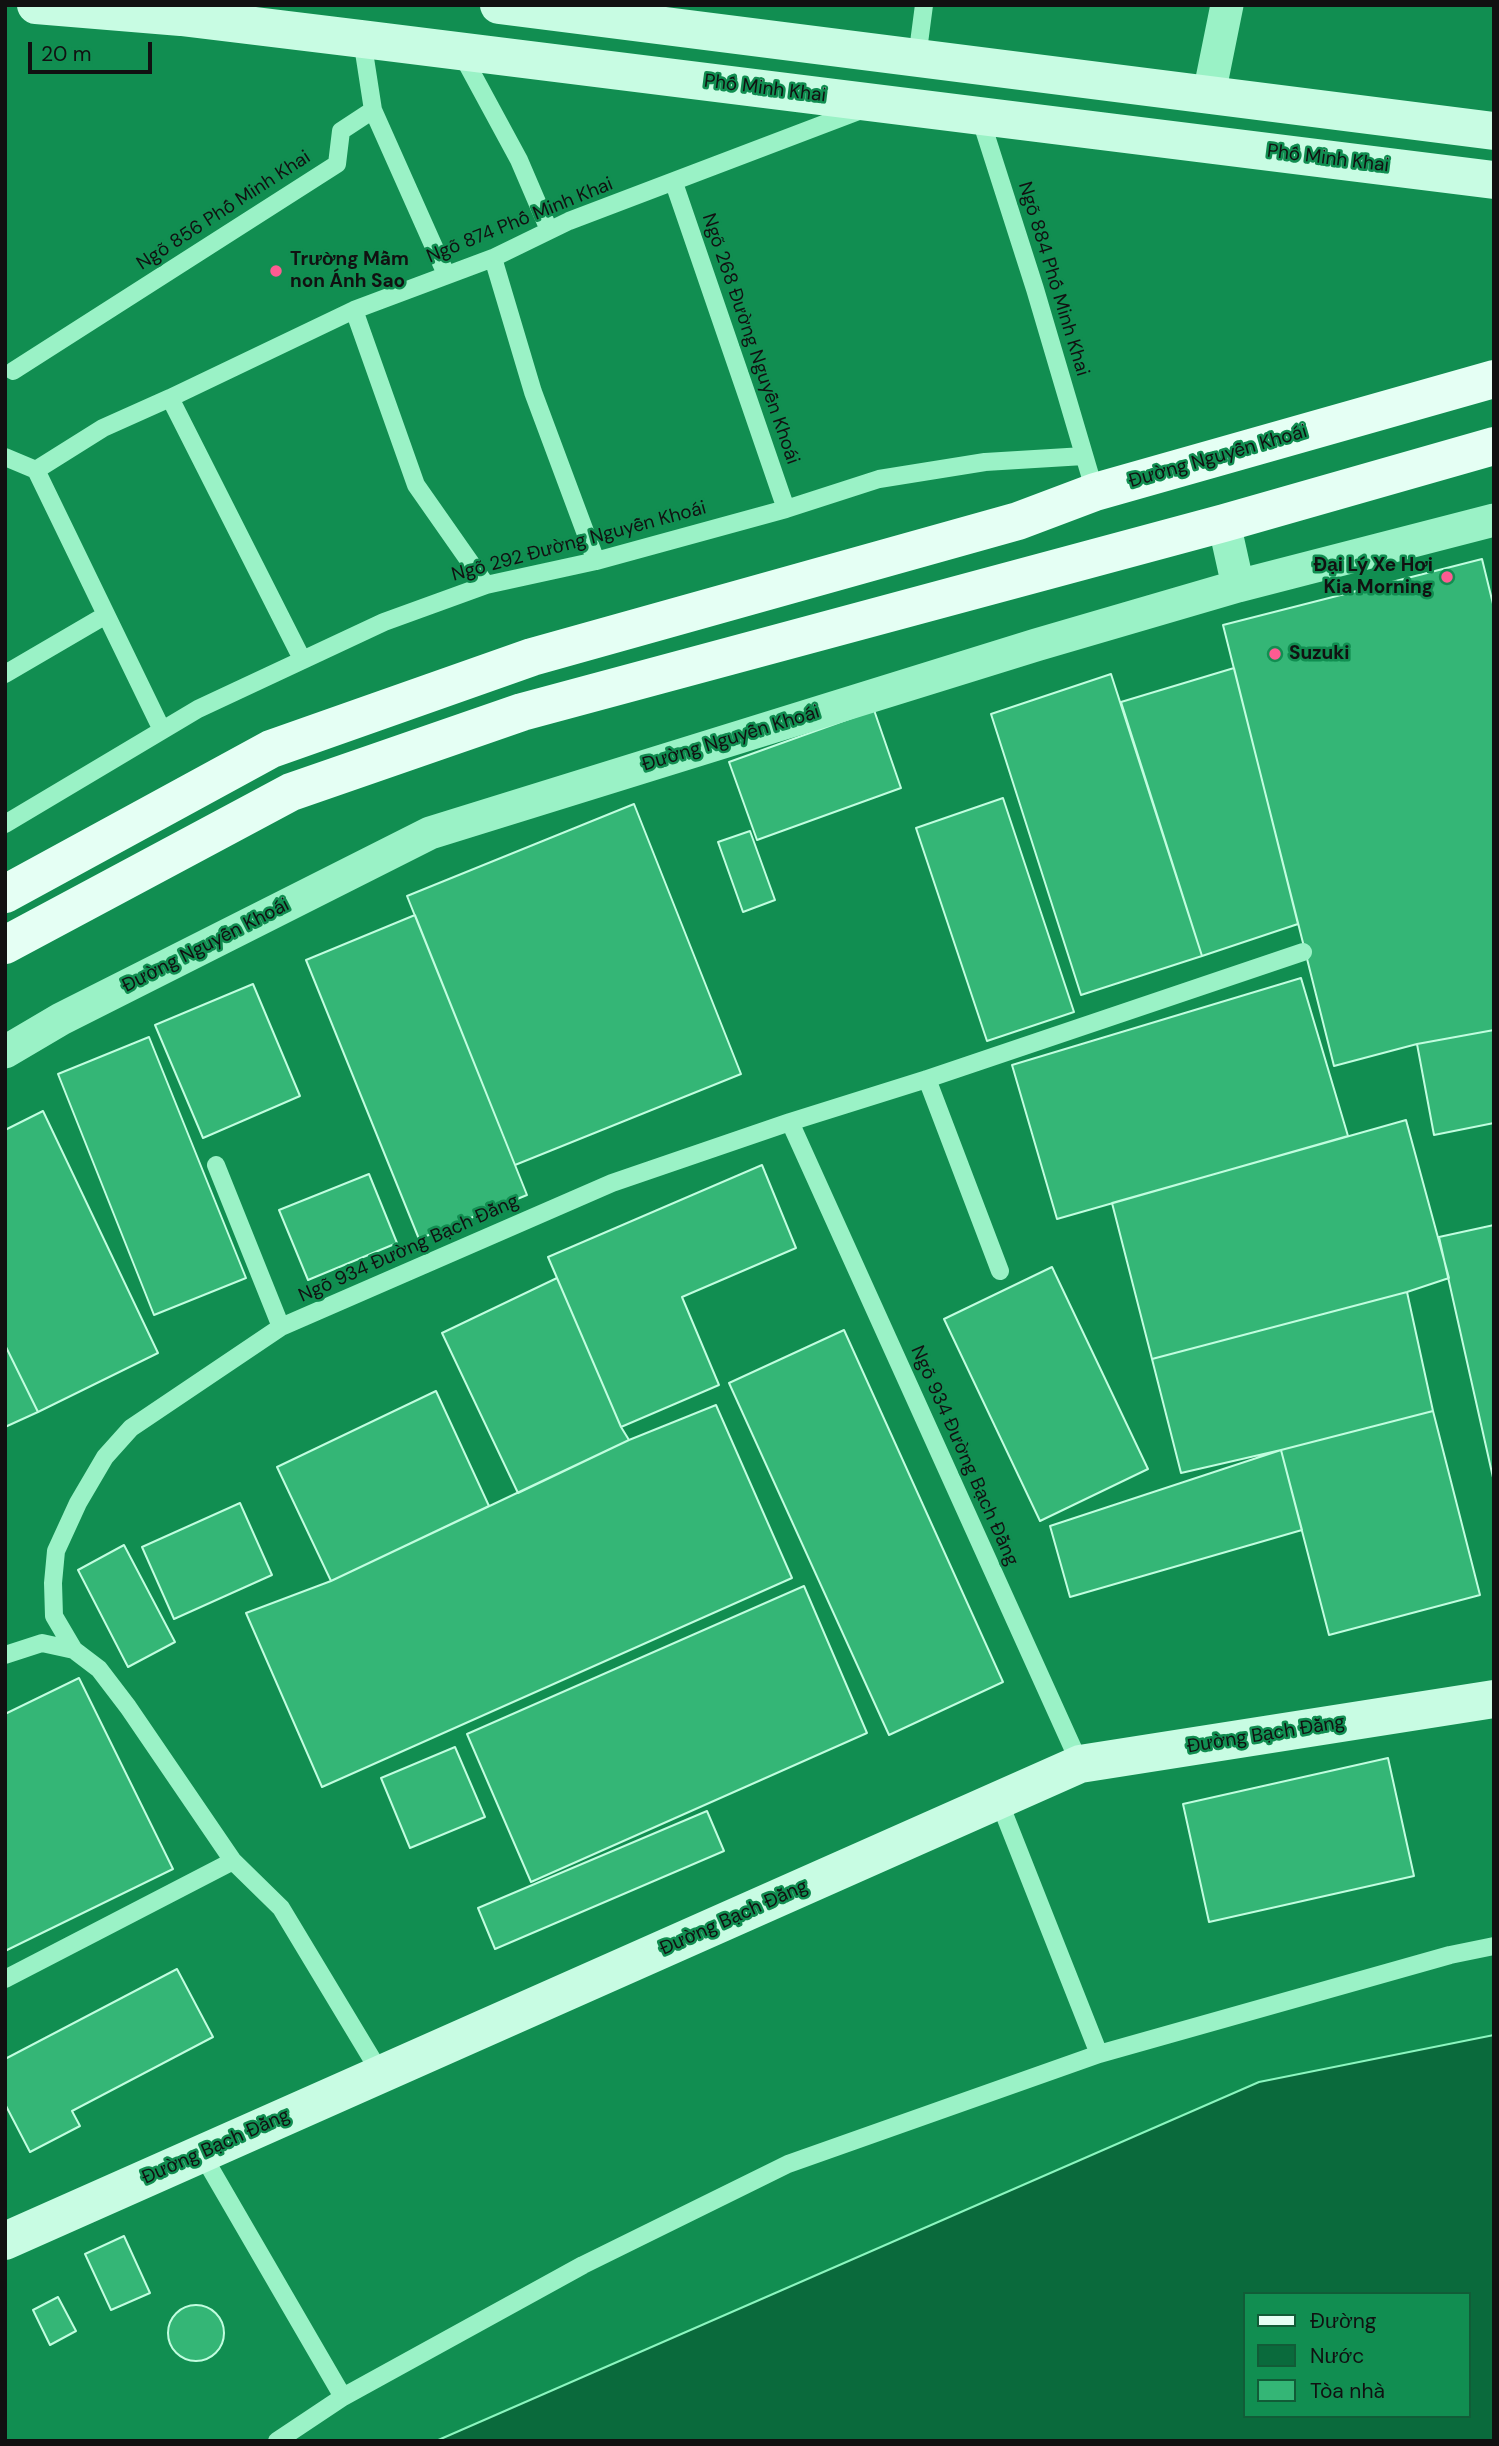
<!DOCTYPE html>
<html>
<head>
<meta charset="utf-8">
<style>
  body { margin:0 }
  #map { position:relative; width:1499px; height:2446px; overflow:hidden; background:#118e51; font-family:"DM Sans",sans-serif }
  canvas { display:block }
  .frame { position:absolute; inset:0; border:7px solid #111; pointer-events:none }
  .legend { position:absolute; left:1243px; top:2292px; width:228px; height:126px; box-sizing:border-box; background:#118e51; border:2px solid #115c37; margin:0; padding:9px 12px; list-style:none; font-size:21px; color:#111 }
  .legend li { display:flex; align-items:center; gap:14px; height:35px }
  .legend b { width:35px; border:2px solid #115c37 }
  .scale { position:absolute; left:28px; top:42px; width:124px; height:32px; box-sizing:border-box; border:4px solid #111; border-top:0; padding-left:9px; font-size:21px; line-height:24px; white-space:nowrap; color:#111; -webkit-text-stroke:5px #118e51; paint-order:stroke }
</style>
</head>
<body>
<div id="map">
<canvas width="1499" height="2446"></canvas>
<div class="frame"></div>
<ul class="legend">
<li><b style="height:9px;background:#e5fff4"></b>Đường</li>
<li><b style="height:19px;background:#0a6a3c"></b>Nước</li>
<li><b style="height:19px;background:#34b676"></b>Tòa nhà</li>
</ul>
<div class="scale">20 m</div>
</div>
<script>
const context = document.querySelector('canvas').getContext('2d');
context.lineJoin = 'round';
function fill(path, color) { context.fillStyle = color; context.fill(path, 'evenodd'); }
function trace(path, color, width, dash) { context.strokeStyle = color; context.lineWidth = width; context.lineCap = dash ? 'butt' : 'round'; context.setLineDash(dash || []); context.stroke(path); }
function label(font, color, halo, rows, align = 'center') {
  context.font = font + ' "DM Sans",sans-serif'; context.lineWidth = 5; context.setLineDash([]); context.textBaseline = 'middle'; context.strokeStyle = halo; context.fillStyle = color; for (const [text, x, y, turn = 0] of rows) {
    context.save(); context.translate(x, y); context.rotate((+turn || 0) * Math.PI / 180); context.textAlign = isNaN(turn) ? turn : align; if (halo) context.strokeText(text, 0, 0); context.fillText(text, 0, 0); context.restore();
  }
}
const water = new Path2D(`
  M1494 2035V2441H436L1259 2082ZM1245 2294H1469V2416H1245Z`);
fill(water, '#0a6a3c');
trace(water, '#8bf6bf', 2);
const building = new Path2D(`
  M1482 559 1494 608V1030L1417 1044 1334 1066 1223 625Z
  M1234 668 1298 924 1202 956 1121 702Z
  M1111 674 1202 956 1081 995 991 714Z
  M874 710 901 788 757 840 729 762Z
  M1003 798 1074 1012 987 1041 916 828Z
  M634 804 741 1074 515 1165 407 896Z
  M750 831 775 900 743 912 718 842Z
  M415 915 527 1195 419 1239 306 960Z
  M1301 978 1348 1136 1057 1219 1012 1065Z
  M253 984 300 1096 203 1138 155 1025Z
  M1494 1030V1123L1434 1135 1417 1044Z
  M149 1037 246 1278 154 1315 58 1074Z
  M43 1111 158 1353 38 1412 5 1345V1130Z
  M1406 1120 1449 1278 1407 1292 1152 1359 1112 1203Z
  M762 1165 796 1248 682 1297 719 1385 621 1427 548 1257Z
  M369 1174 397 1243 308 1280 279 1210Z
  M1494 1225V1482L1439 1237Z
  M1052 1267 1148 1469 1040 1521 944 1319Z
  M557 1278 621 1427 629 1440 518 1493 442 1333Z
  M1407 1292 1433 1411 1281 1450 1181 1473 1152 1359Z
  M844 1330 1003 1682 889 1735 729 1383Z
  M5 1345 38 1412 5 1427Z
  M436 1391 489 1506 331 1581 277 1467Z
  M716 1405 792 1578 322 1787 246 1613 331 1581 629 1440Z
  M1433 1411 1480 1595 1329 1635 1281 1450Z
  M1281 1450 1302 1530 1070 1597 1050 1526Z
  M240 1503 272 1575 174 1619 142 1547Z
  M124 1545 175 1642 128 1667 78 1570Z
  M804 1586 867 1733 531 1882 467 1734Z
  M79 1678 173 1869 5 1951V1714Z
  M455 1747 485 1817 410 1848 381 1778Z
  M1388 1758 1414 1876 1209 1922 1183 1804Z
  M707 1811 724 1851 495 1949 478 1908Z
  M177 1969 213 2037 72 2111 80 2126 30 2152 5 2104V2059Z
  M124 2236 150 2293 111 2310 85 2254Z
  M58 2297 76 2331 50 2345 33 2310Z
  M168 2333a28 28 0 1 1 56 0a28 28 0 1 1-56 0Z`);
fill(building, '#34b676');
trace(building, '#c1fddf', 2);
trace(new Path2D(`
  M463 52 467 64 519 160 549 230
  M917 58 924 5
  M373 110 446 274
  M979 114 1035 289 1095 492
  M674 183 786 509
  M493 258 533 392 596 561
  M354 310 416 485 486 585
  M13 371 337 164 341 131 373 110 362 39
  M170 398 302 659
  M5 457 36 470 162 730
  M36 470 103 428 170 398 354 310 493 258 569 221 861 110
  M5 674 106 615
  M5 824 198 709 384 622 486 585 596 561 786 509 879 479 985 462 1084 456
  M927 1079 1000 1271
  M790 1122 1080 1764
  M216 1165 281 1327
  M5 1655 42 1643 74 1650
  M999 1801 1099 2054
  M5 1979 233 1861
  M381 2074 281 1908 233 1861 128 1707 99 1669 74 1650 54 1616 53 1583 56 1551 78 1503 105 1457 131 1428 281 1327 612 1183 790 1122 927 1079 1303 952
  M202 2154 343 2397
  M277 2441 343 2397 583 2265 788 2164 1099 2054 1450 1955 1494 1946`), '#9af2c6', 18);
trace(new Path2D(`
  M1209 94 1227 5
  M1224 523 1238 586
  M5 1052 61 1019 430 833 1036 645 1238 586 1494 520`), '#9af2c6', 33);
trace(new Path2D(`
  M36 5 181 17 362 39 1494 180
  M499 5 1494 131
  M5 2241 1080 1764 1494 1699`), '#c8fce3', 38);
trace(new Path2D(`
  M5 894 271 749 532 657 1018 521 1095 492 1494 379
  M5 945 291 792 522 712 1224 523 1494 446`), '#e5fff4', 38);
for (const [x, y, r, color] of [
  [276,271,7,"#ff5b92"],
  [1447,577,7,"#ff5b92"],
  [1275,654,7,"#ff5b92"]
]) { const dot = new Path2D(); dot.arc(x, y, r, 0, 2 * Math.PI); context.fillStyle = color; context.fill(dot); trace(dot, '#118e51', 2.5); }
label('19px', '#111', '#118e51', [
  ["Phố Minh Khai",765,89,7],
  ["Phố Minh Khai",1328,159,7],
  ["Ngõ 856 Phố Minh Khai",224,211,-33],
  ["Ngõ 874 Phố Minh Khai",520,221,-22],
  ["Ngõ 884 Phố Minh Khai",1053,279,73],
  ["Ngõ 268 Đường Nguyễn Khoái",750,339,71],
  ["Đường Nguyễn Khoái",1218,457,-16],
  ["Ngõ 292 Đường Nguyễn Khoái",579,542,-15],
  ["Đường Nguyễn Khoái",731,739,-17],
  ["Đường Nguyễn Khoái",206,946,-27],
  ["Ngõ 934 Đường Bạch Đằng",409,1249,-24],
  ["Ngõ 934 Đường Bạch Đằng",964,1456,66],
  ["Đường Bạch Đằng",1266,1735,-9],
  ["Đường Bạch Đằng",734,1918,-24],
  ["Đường Bạch Đằng",216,2147,-24]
]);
label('bold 19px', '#111', '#118e51', [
  ["Trường Mầm",290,260],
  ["non Ánh Sao",290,282],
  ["Đại Lý Xe Hơi",1433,566,"right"],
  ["Kia Morning",1433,588,"right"],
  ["Suzuki",1289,654]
], 'left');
</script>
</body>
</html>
